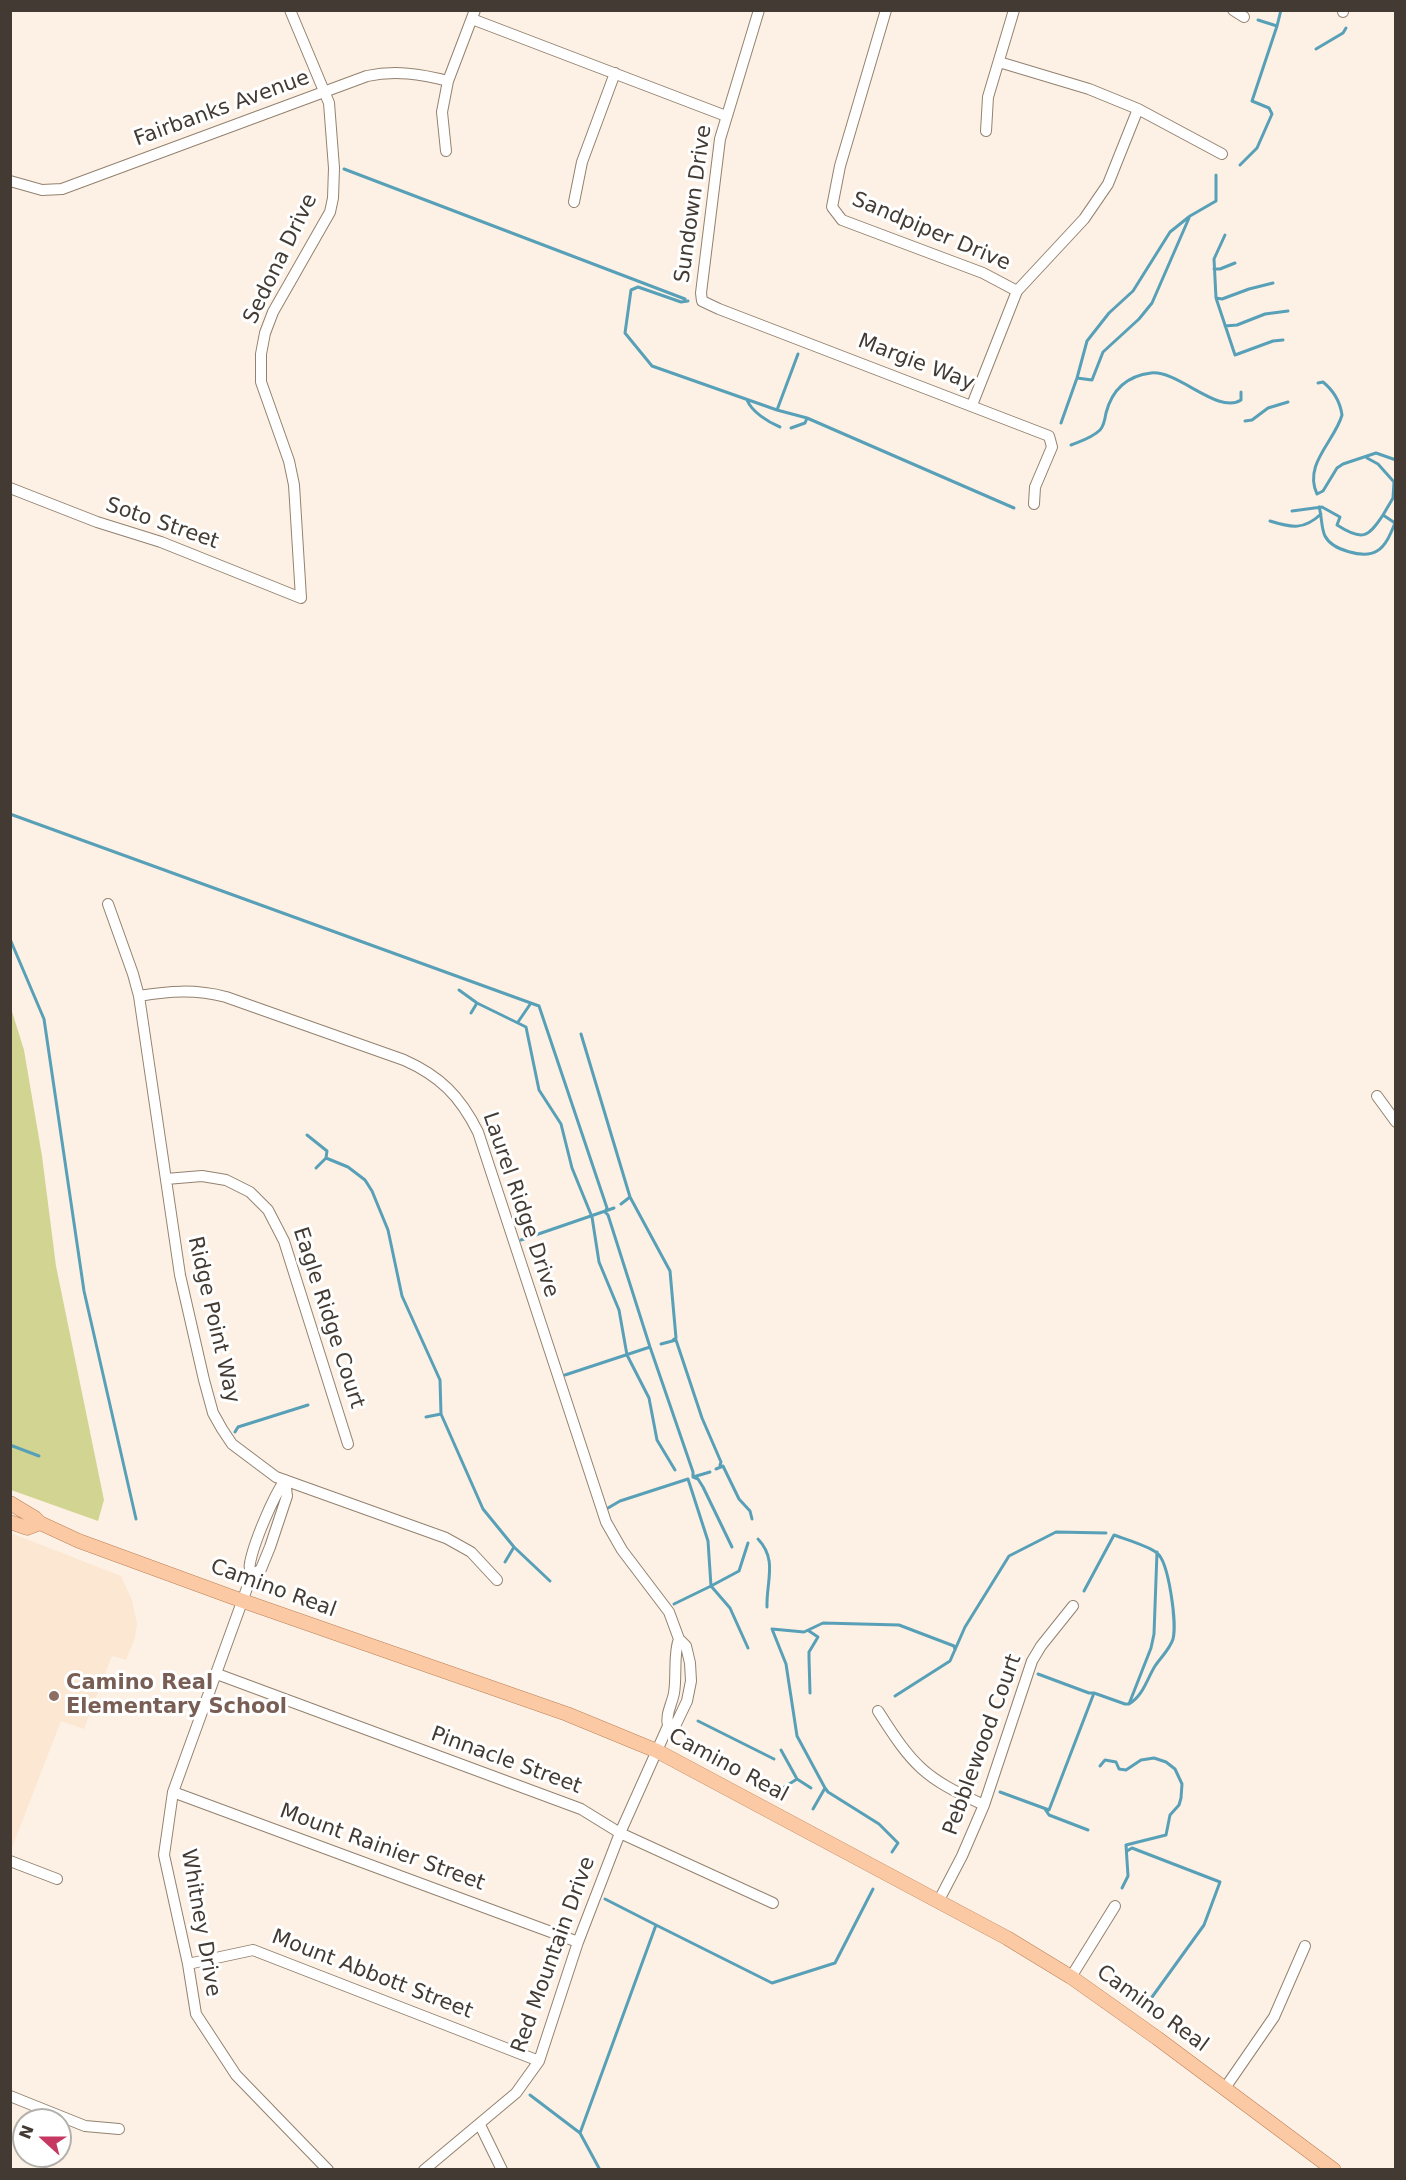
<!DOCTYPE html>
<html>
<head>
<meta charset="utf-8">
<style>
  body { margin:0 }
  #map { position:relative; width:1406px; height:2180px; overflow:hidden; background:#fdf1e5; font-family:"DejaVu Sans",sans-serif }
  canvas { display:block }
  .frame { position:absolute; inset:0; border:12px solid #433b33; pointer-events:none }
  .north { position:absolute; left:12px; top:2108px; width:60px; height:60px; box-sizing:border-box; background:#fff; border:2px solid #b4b1ad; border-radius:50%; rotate:291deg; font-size:16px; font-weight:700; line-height:24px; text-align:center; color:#433b33 }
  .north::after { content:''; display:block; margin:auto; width:21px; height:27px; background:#c63862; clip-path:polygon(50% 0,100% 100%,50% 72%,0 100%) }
</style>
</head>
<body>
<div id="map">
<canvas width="1406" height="2180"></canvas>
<div class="frame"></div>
<div class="north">N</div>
</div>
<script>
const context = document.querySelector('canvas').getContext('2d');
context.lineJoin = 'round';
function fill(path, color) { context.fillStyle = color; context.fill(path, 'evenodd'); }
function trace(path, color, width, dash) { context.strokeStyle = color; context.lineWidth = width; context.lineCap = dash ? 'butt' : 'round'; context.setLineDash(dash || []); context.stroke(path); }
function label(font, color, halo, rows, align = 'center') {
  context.font = font + ' "DejaVu Sans",sans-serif'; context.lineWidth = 6; context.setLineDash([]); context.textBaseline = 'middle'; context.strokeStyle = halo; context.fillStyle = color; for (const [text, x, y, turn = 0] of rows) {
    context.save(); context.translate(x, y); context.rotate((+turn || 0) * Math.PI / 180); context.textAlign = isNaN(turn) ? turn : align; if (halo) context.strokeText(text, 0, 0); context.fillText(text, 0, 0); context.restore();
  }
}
fill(new Path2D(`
  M11 1533 121 1576 132 1600 137 1624 135 1638 126 1660 112 1656 84 1729 61 1721 11 1850Z`), '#fbe7d2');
fill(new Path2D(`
  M10 1005 24 1050 42 1156 56 1266 104 1500 98 1521 11 1490Z`), '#d2d592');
trace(new Path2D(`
  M1277 26 1281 10
  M1316 49 1343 33 1346 28
  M1240 165 1257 148 1272 114 1269 108 1252 101 1277 26 1258 20
  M344 169 685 299
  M1225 235 1214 259 1216 298 1235 355 1273 341 1283 340
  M1214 269H1220L1235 263
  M1216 298 1222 299 1249 289 1273 283
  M688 301 681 302 638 287 631 290 625 333 652 366 777 410 798 354
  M1225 326 1237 325 1265 314 1288 311
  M1077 378 1092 380 1103 352 1139 319 1152 303 1189 218
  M1318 383 1323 382C1334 391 1340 401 1342 415 1335 441 1303 464 1317 494L1323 491 1337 468 1343 464 1376 453 1396 460
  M747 400C752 412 768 422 780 427
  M777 410 807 418 1014 508
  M1245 421 1252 420 1268 408 1288 402
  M1061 423 1077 378 1087 341 1109 313 1133 291 1170 232 1190 216 1216 201V175
  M791 428 805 423 807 418
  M1071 445C1081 441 1092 438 1100 430 1104 426 1105 419 1106 413 1112 390 1126 376 1151 373 1178 370 1218 415 1241 400V392
  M1367 458 1378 464 1394 482 1393 498 1383 515
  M1292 511 1322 507 1340 517 1337 525C1362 541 1368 538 1383 515L1395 523C1391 533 1386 546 1377 551 1364 559 1332 550 1325 536 1321 528 1322 516 1319 507
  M1270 521C1292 528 1304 530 1321 514
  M10 814 539 1006 607 1208 605 1212 608 1215 650 1347 693 1472V1477L710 1472
  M10 939 44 1019 84 1291 136 1519
  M459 990 477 1003 526 1027 539 1090 561 1124 572 1168 592 1217 599 1262 619 1310 627 1355 649 1398 657 1440 675 1470
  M471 1013 477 1003
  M518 1022 531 1003
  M581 1034 630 1197 670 1271 676 1338 673 1340
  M307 1135 327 1151 326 1158 348 1167 365 1180 372 1191 388 1230 402 1296 440 1380 441 1414 483 1509 514 1547
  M316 1168 326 1158
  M621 1204 630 1197
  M521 1240 614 1208
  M661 1344 676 1340 702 1418 721 1462 720 1465
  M565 1375 650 1347
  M426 1417 441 1414
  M235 1432 238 1427 308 1405
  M10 1445 39 1456
  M716 1469 723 1466 739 1499 750 1511 752 1519
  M693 1477 698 1479 703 1487 732 1547
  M608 1508 620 1501 688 1479 708 1541 711 1586 739 1571 748 1543
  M758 1539C778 1560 766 1582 767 1607
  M505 1562 514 1547 550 1581
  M1084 1591 1114 1535C1125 1539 1149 1546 1157 1553 1169 1562 1177 1624 1173 1639 1170 1649 1161 1657 1155 1666 1147 1679 1143 1696 1129 1704
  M674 1604 711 1586 730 1608 748 1648
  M809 1631 818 1637 809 1652V1658L810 1693
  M1038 1674 1089 1693H1094
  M895 1696 950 1661 965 1627 1009 1556 1056 1532 1106 1533
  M698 1721 774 1759
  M781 1750 797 1779 783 1788
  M1100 1766 1105 1760 1116 1762 1119 1769 1126 1770 1141 1760 1154 1758 1166 1762 1175 1769 1182 1784 1181 1798 1179 1805 1170 1815 1166 1835 1126 1845 1128 1876 1122 1888
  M797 1779 811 1788
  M1000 1792 1049 1810 1094 1693 1125 1704H1129L1151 1648 1154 1634 1157 1552
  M813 1809 825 1788
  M1045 1809 1049 1815 1088 1830
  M1127 1851 1132 1848 1220 1882 1204 1925 1147 2004
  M892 1852 898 1843 879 1824 828 1792 825 1788 797 1736 786 1664 772 1629 804 1632 823 1623 899 1625 954 1646 955 1650
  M656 1925 772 1983 835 1963 873 1889
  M530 2095 580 2133 600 2170
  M580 2133 656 1925 605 1899`), '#58a0b7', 3);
const minor = new Path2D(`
  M759 10 720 139 701 293 702 301 719 309 1049 436 1052 447 1035 487 1034 504
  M886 10 840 166 832 207 842 220 983 273 1017 291
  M1233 10 1244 17
  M1343 12V10
  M472 19 726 116
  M999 62 1089 89 1138 109 1222 154
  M986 131 988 97 1014 10
  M446 151 442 112 448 81 475 10
  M10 181 42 190 62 189 367 76C395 70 421 74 448 81
  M574 202 582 162 615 73
  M972 405 1017 291 1084 219 1108 184 1138 109
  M10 488 97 522 161 542 301 598 294 485 289 461 261 382V354L265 333 273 312 330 212 333 198 334 168 329 103 290 10
  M108 904 133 974 139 996 180 1275 204 1380 213 1413 222 1429 232 1444 276 1477 446 1538 471 1552 497 1580
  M139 996C169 991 195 989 226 997L404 1060C440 1076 460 1096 478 1132L606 1522 622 1550 669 1612 679 1639 686 1646 690 1663 691 1681 687 1701 676 1724 668 1726
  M1377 1096 1396 1122
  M166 1179 202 1176 226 1180 250 1192 268 1210 284 1241 348 1444
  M285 1480C273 1497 254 1542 250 1563 249 1567 250 1572 251 1577L173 1792 164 1855 188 1964 196 2014 236 2075 328 2170
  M251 1577 261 1569 270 1547 287 1496 285 1480
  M217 1674 581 1809 620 1833 773 1903
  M878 1711C913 1766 924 1778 984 1805
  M173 1792 578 1942
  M10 1861 57 1879
  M938 1902 962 1856 984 1805 1032 1661 1041 1646 1073 1606
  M188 1964 253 1950 539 2061
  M1071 1977 1115 1906
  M1225 2088 1274 2017 1305 1946
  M10 2096 85 2126 119 2129
  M480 2125 502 2170
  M424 2170 516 2093 539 2061 578 1942 620 1833 668 1726C665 1715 672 1704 674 1693 677 1675 673 1654 679 1639`);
const major = new Path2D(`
  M10 1503 35 1518 40 1523 79 1541 243 1601 567 1714 657 1751 1007 1938 1071 1977 1157 2038 1334 2170
  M10 1522 27 1528 40 1523`);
trace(minor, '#93826f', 12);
trace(major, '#ba8056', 15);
trace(minor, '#fff', 10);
trace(major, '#fcc9a5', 14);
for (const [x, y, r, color] of [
  [54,1696,6,"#8d6e63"]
]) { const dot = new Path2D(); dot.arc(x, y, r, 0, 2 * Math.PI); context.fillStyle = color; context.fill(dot); trace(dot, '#fff', 2); }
label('21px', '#433b33', '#fff', [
  ["Fairbanks Avenue",222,109,-20],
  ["Sundown Drive",694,204,-82],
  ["Sandpiper Drive",931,232,23],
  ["Sedona Drive",281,259,-64],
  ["Margie Way",916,363,21],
  ["Soto Street",162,524,19],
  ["Laurel Ridge Drive",520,1205,71],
  ["Eagle Ridge Court",328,1318,72],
  ["Ridge Point Way",213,1320,77],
  ["Camino Real",273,1589,20],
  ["Pebblewood Court",983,1745,-70],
  ["Pinnacle Street",506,1761,20],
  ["Camino Real",728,1766,28],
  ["Mount Rainier Street",382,1848,20],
  ["Whitney Drive",200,1923,80],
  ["Red Mountain Drive",554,1955,-70],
  ["Mount Abbott Street",372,1975,21],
  ["Camino Real",1152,2009,36]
]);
label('bold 21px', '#785e54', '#fff', [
  ["Camino Real",66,1684],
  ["Elementary School",66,1708]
], 'left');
</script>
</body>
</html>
